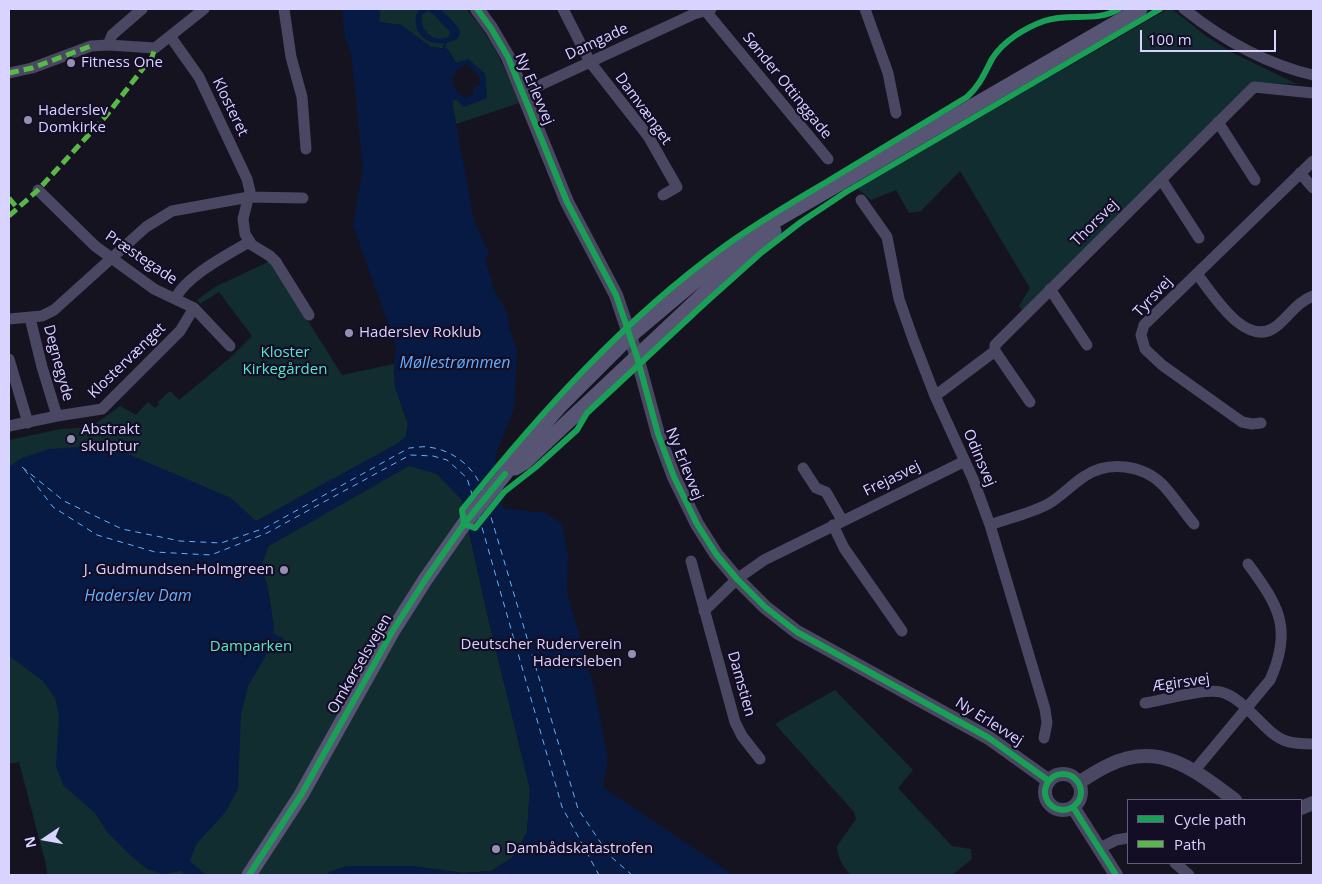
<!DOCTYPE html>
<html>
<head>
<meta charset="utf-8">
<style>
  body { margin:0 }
  #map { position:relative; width:1322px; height:884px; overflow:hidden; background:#161320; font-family:"Open Sans",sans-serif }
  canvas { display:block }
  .frame { position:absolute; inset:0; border:10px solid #d9d3ff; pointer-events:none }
  .legend { position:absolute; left:1127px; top:799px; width:175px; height:65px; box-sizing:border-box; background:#130d26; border:1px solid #625c7d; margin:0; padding:6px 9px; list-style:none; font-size:15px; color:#d9d3ff }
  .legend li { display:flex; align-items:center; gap:10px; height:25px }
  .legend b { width:25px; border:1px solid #625c7d }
  .north { position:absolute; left:20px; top:814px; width:50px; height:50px; -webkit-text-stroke:4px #130d26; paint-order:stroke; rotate:258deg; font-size:14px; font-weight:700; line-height:20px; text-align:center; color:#d9d3ff }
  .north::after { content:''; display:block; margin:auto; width:18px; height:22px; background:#d9d3ff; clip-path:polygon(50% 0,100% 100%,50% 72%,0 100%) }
  .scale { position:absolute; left:1140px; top:30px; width:136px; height:22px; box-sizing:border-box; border:2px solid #d9d3ff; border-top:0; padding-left:6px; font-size:15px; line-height:18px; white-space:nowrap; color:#d9d3ff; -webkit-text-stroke:4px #130d26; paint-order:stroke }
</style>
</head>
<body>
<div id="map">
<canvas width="1322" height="884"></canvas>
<div class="frame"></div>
<ul class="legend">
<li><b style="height:6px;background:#1a9f57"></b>Cycle path</li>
<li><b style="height:6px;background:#58b947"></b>Path</li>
</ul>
<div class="north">N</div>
<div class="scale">100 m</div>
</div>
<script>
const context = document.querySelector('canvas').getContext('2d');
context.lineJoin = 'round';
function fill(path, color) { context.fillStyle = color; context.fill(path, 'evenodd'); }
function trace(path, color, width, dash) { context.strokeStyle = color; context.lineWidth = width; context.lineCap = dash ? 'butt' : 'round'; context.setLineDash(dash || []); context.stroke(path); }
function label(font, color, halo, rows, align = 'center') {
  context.font = font + ' "Open Sans",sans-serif'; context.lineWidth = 4.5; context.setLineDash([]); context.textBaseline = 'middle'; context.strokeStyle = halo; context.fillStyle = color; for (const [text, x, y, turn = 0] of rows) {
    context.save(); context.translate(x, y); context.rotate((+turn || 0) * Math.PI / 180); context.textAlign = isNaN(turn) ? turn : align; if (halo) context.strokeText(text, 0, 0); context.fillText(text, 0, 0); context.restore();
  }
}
fill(new Path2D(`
  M380 9H466C491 36 506 69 519 103L456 124 452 101 456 99 486 98 485 74 468 59 456 64 448 49 431 47 401 25 379 22Z
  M1168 9H1172L1206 36 1233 53 1297 84 1255 83 1024 312 1019 306 1030 288 960 171 921 211 909 213 896 190 871 200 857 188Z
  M270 261 342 375 394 364 395 387 408 424 406 436 437 474 462 500 486 609 530 789 527 832 513 857 491 871 464 873 411 866H347L330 872 327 875H47L46 865 19 762 9 764V440L61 429 91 427 120 406 136 415 148 402 155 408 159 404 158 402 170 391 179 400 231 357 252 336 219 292 200 304 197 300 215 287Z
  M835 690 913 770 898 788 952 846 971 849 972 859 952 875H851C842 866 838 858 837 846L856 819 854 812 775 724Z`), '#112d2f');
fill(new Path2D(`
  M342 9H380L379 22 401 25 431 47 448 49 456 63 468 59 485 74 487 98 464 107 456 99 452 101 474 221 488 251V255L485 260 495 292 507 312 510 330 517 350 514 409 495 456 503 508 546 513 562 524 568 555 567 592 594 687 608 758 603 787 733 875H327L330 872 347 866H411L464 873 491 871 513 857 527 832 530 789 486 609 462 500 437 474 409 466 269 546 261 566 268 587 274 627 273 633 284 639V641L271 640 270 649 248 686 241 714 238 789 225 813 197 843 190 861 206 875H186L181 871 162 874 147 869 131 856 107 832 95 813 63 785 56 766 59 716 55 698 43 681 9 656V468L10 466 22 458 49 449 95 446 121 451 231 498 256 521 398 443 406 436 408 424 395 387 394 364 396 346 353 225 363 167 351 53 345 38ZM466 64 479 76 480 85 473 88V95L465 98C449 87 448 73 466 64Z
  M419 9H440C445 14 455 22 459 29 467 46 419 52 416 24 415 18 416 13 419 9ZM428 11C436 14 442 26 450 31L449 37C434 43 419 31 422 15Z`), '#071a43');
trace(new Path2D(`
  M444 49 445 43`), '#071a43', 2.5);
trace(new Path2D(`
  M22 467 64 501 122 529 180 541 221 543 265 528 409 448C415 448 422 446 428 447 454 450 475 468 483 491
  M24 469 53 507 97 535 155 552 211 555 267 533 410 455 433 456 447 460 467 478 474 501
  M488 507 578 809 609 855 632 875
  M479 517 562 807 599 875`), '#61b0ff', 1, [6, 5]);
trace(new Path2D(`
  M284 9 291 57 302 97 306 149
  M563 9 590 62 648 136 677 187 663 195
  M704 9 828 159
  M865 9 888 73 896 113
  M1184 9C1222 39 1265 64 1313 75
  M170 36 199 77 247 179 250 191 243 219 245 234 252 245 270 256 276 262 309 315
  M108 45 112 35 142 9
  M9 73 32 68 91 46 108 45 155 48 204 9
  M523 93 694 14 711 9
  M1218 122 1255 180
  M1300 173 1313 188
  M1161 179 1199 238
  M38 190 95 246 154 289 194 308 230 346
  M861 200 887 237 899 299 913 339 935 396 973 479 990 525 1045 709 1047 723 1044 738
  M1197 274C1213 294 1247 352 1278 325 1291 314 1297 302 1313 296
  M1050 289 1087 345
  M175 299C186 276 227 255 249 242
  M30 318 42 367 57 416
  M9 319 42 316 54 310 146 227 172 211 249 197 303 198
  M995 351 1030 402
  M9 359 28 423
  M935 396 995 351V345L1254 87 1313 93
  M1261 423 1252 424 1242 422 1162 365 1145 349 1141 335 1144 325 1313 161
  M9 426 57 416 102 409 180 331 194 308
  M803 468 816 488 826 492 842 520
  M833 525 844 548 902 631
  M990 525C1008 518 1032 513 1048 504 1062 496 1072 484 1085 476 1109 460 1143 465 1163 485 1174 497 1184 512 1194 524
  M691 561 735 722 742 736 760 759
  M704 611 737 579 764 560 965 461
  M1145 703C1164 700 1204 688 1221 692 1247 699 1263 733 1286 741 1295 744 1304 744 1313 744
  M1195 770 1270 680C1293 629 1279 606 1248 564
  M1098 849 1116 840 1128 838
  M1175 863 1189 875`), '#494762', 11);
trace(new Path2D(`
  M477 9 491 28 508 57 567 202 616 295 637 357 658 434 674 477 697 524 716 554 737 579 765 607 797 632 989 738 1049 781
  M1045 792a18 18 0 1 1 36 0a18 18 0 1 1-36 0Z
  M1078 783C1088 777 1098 770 1109 765 1160 740 1196 771 1235 800
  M1073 807 1116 875
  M1301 808 1313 803`), '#494762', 14);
trace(new Path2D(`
  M515 468 525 462 727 272 774 231
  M249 875 301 795 392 632 425 580 464 524 505 474 527 443 560 406 630 336 737 246 773 222 1140 9`), '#575474', 15);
trace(new Path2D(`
  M9 73 32 68 91 46
  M9 198 18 209
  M9 216 38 190 106 116 152 57 155 48`), '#58b947', 5, [10, 5]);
trace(new Path2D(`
  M477 9 491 28 508 57 567 202 616 295 637 357 658 434 674 477 697 524 716 554 737 579 765 607 797 632 989 738 1049 781
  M464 524 475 528 504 492 536 467 577 430 587 413 705 303 762 252 801 222 846 192 1160 9
  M464 524 462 510C540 413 624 319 725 246 758 222 793 202 828 181 874 153 921 125 967 97 980 85 984 74 992 59 1003 41 1025 28 1044 21 1069 12 1096 23 1119 9
  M1045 792a18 18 0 1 1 36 0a18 18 0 1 1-36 0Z
  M1073 807 1116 875
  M249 875 301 795 392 632 425 580 464 524 505 474`), '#1a9f57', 6);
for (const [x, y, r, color] of [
  [71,63,5,"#9590b1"],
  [28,120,5,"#9590b1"],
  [349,333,5,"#9590b1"],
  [71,439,5,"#9590b1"],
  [284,570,5,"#9590b1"],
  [632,654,5,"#9590b1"],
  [496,849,5,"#9590b1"]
]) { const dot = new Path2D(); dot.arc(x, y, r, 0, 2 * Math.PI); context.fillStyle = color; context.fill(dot); trace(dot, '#130d26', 2); }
label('15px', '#d9d3ff', '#130d26', [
  ["Damgade",597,42,-25],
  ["Sønder Ottinggade",787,86,51],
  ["Ny Erlevvej",534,89,67],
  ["Klosteret",230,107,64],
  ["Damvænget",643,109,54],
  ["Thorsvej",1095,223,-45],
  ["Præstegade",141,258,34],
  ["Tyrsvej",1153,297,-47],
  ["Klostervænget",127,361,-44],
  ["Degnegyde",58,363,75],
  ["Odinsvej",979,458,67],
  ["Ny Erlevvej",684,464,68],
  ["Frejasvej",892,479,-26],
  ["Omkørselsvejen",360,664,-60],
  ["Ægirsvej",1181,683,-8],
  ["Damstien",741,684,74],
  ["Ny Erlevvej",989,722,32]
]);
label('15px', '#d9d3ff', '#130d26', [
  ["Fitness One",81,63],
  ["Haderslev",38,111],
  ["Domkirke",38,128],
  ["Haderslev Roklub",359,333],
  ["Abstrakt",81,430],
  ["skulptur",81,447],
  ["J. Gudmundsen-Holmgreen",274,570,"right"],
  ["Deutscher Ruderverein",622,645,"right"],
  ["Hadersleben",622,662,"right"],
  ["Dambådskatastrofen",506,849]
], 'left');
label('15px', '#56e7c8', '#130d26', [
  ["Kloster",285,353],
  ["Kirkegården",285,370],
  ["Damparken",251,647]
]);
label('italic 16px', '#61b0ff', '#130d26', [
  ["Møllestrømmen",455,363],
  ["Haderslev Dam",138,596]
]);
</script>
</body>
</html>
